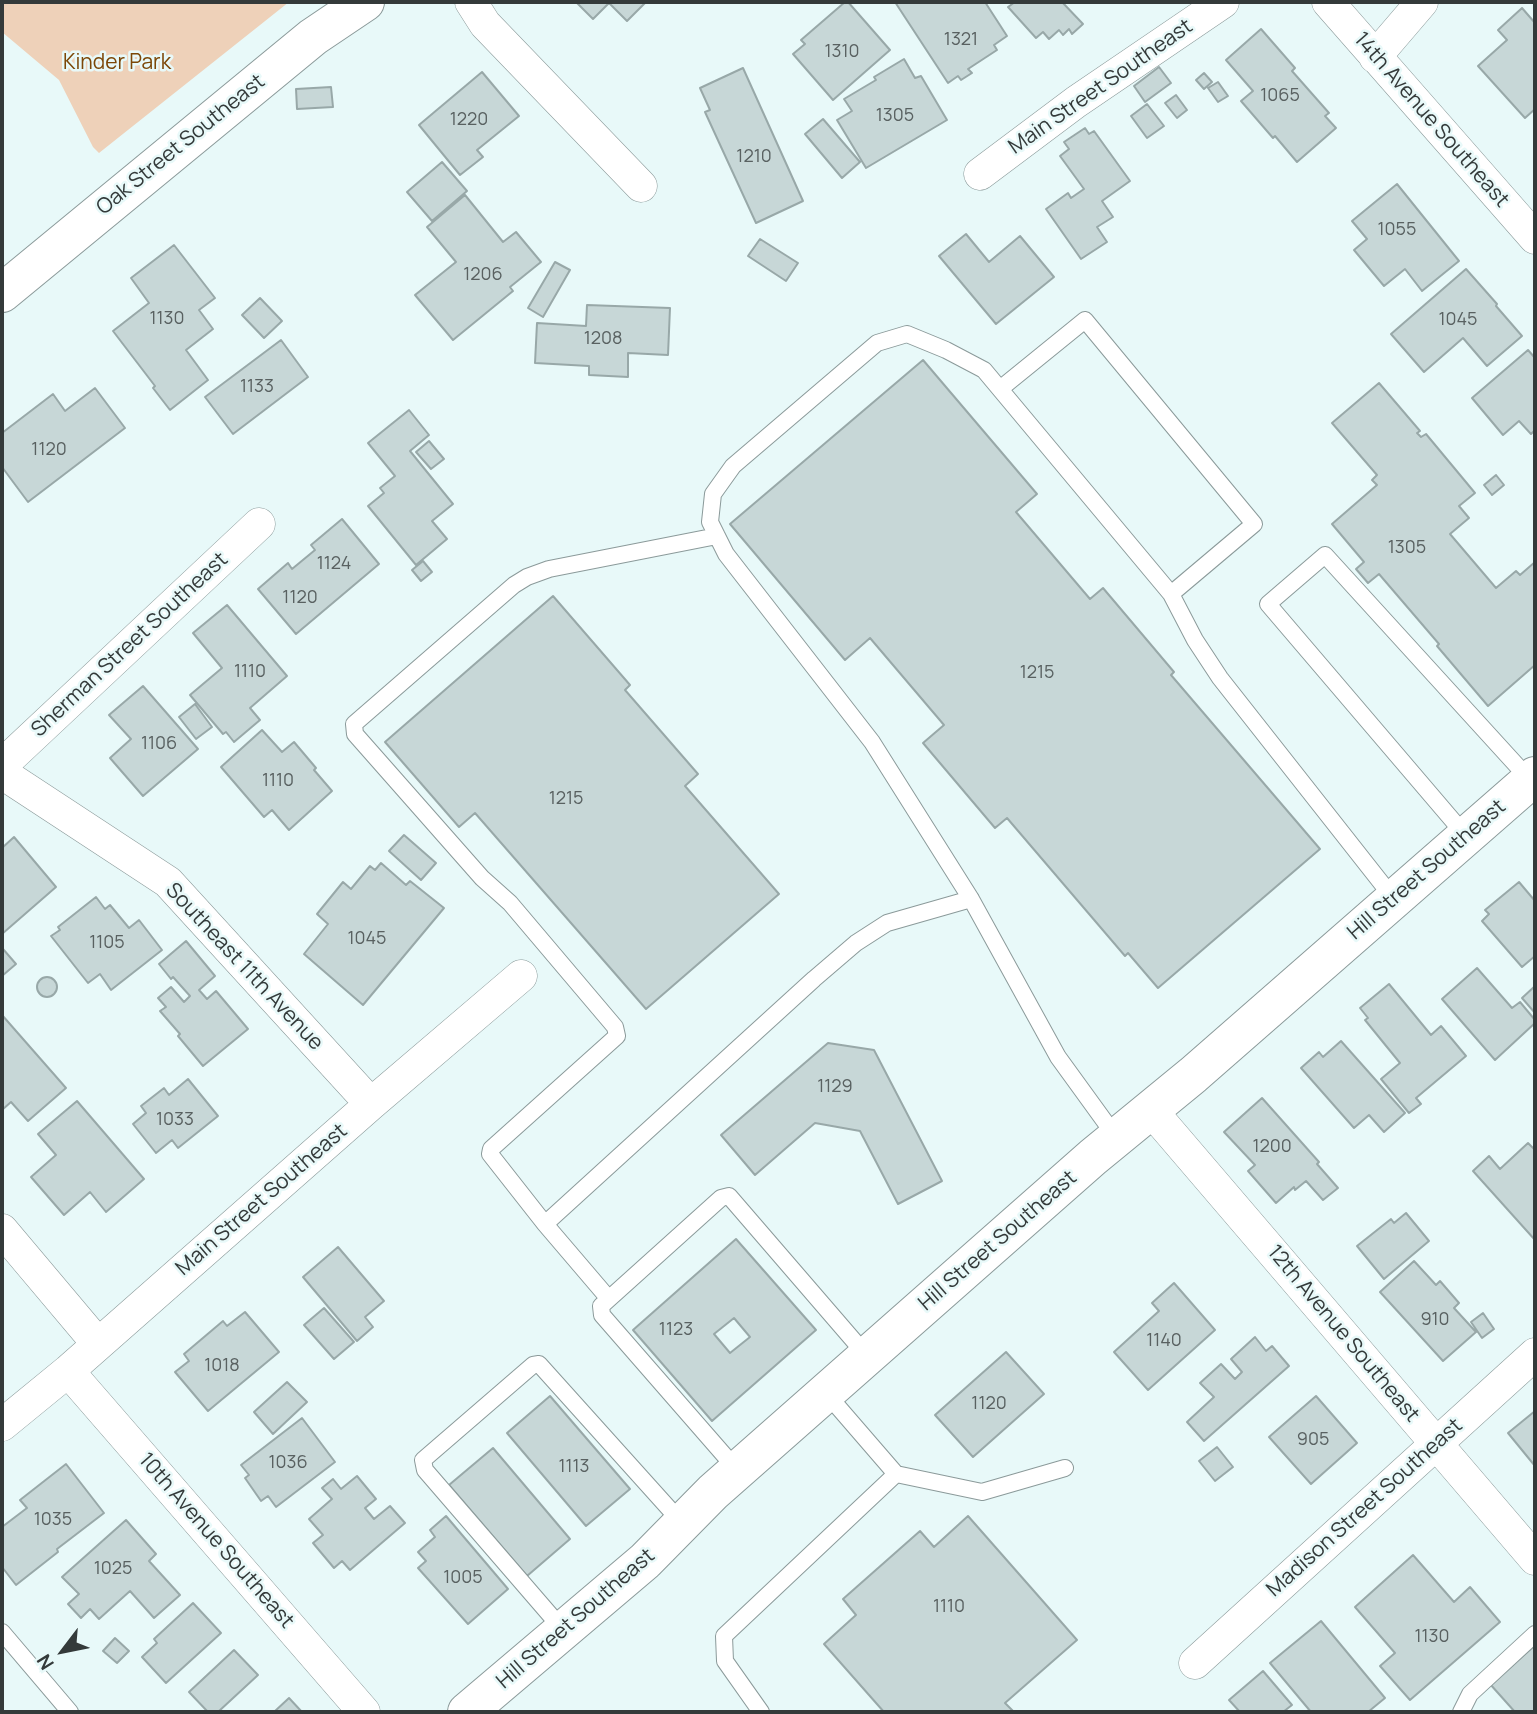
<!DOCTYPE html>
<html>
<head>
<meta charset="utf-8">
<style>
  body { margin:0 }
  #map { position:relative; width:1537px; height:1714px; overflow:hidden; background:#e8f9f9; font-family:Manrope,sans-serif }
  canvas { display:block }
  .frame { position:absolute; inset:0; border:4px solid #343a3a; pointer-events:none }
  .north { position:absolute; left:28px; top:1616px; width:70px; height:70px; -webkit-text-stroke:5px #e8f9f9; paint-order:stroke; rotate:238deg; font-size:19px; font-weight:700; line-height:28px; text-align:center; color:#343a3a }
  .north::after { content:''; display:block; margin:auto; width:24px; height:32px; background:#343a3a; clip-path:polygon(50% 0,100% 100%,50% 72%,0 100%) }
</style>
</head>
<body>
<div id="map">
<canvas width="1537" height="1714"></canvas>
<div class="frame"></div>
<div class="north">N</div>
</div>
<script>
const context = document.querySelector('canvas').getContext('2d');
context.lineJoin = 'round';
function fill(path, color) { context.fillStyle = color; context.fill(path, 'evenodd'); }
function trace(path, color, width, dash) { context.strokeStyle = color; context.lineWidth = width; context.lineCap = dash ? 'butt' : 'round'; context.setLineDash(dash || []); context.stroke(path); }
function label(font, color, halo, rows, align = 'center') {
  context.font = font + ' Manrope,sans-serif'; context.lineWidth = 5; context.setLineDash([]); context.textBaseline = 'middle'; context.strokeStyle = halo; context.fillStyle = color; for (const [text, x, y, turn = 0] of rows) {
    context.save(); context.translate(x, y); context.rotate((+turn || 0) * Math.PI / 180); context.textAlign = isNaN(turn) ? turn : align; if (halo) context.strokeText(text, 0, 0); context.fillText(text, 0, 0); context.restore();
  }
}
fill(new Path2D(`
  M2 2H289L99 153 93 147 59 80 2 32Z`), '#eed1b9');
const building = new Path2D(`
  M576 2H646L627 21 609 3 593 19Z
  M845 2H848L890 50 833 100 793 54 805 44 801 40Z
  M895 2H985L1007 36 994 45 997 50 968 69 972 73 961 80 958 76 948 83Z
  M1015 2H1062L1083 24 1072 34 1069 29 1063 35 1059 30 1049 39 1043 32 1036 38 1008 7Z
  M1522 8 1535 23V61L1534 63 1535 65V109L1525 118 1478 66 1507 40 1498 30Z
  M1261 29 1295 68 1292 71 1329 113 1325 116 1336 128 1297 162 1275 136 1273 138 1241 101 1253 91 1226 60Z
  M904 59 915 78 921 76 947 120 866 168 837 120 852 111 844 99 876 80 874 77Z
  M1159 67 1171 83 1145 102 1134 86Z
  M743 68 803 201 756 223 705 112 710 110 700 88Z
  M482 72 519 116 477 150 483 157 460 175 419 125Z
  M1204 73 1212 82 1204 89 1196 80Z
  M1218 82 1228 96 1218 102 1208 88Z
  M331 87 333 107 297 109 296 89Z
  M1176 95 1187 110 1177 118 1165 103Z
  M1147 104 1164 126 1147 138 1131 116Z
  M823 119 860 162 842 178 805 134Z
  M1085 128 1089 134 1094 131 1130 181 1102 201 1113 217 1097 227 1107 242 1081 259 1046 209 1068 193 1071 198 1084 189 1060 156 1069 149 1064 142Z
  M442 162 467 191 432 221 407 192Z
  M1397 184 1459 261 1422 291 1405 269 1384 286 1354 250 1367 239 1352 221Z
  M465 195 503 242 516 232 541 262 510 287 513 291 453 340 415 295 456 262 427 227Z
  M966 234 989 262 1020 236 1054 277 996 324 939 256Z
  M760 239 798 263 786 281 748 256Z
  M174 245 215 298 199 310 213 329 186 350 208 380 170 410 153 388 155 386 113 331 149 303 131 278Z
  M555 262 570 270 543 317 528 308Z
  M1466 269 1497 304 1496 306 1522 336 1487 366 1463 338 1424 372 1391 334Z
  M260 298 282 321 264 338 242 315Z
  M587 305 670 308 668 355 628 353V377L589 375V366L535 363 537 323 586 326Z
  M281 340 308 377 233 434 205 397Z
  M1528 350 1535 358V430L1531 434 1519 421 1503 435 1472 398Z
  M923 360 1037 494 1016 512 1090 599 1103 588 1174 672 1171 675 1320 849 1158 988 1128 953 1125 956 1007 818 995 828 923 743 944 725 870 638 845 660 730 524Z
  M1379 383 1420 431 1417 433 1421 437 1426 434 1475 493 1459 506 1469 518 1450 534 1496 588 1516 571 1520 575 1535 562V665L1488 706 1437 646 1439 644 1379 574 1368 583 1356 569 1364 562 1332 524 1377 485 1372 480 1377 475 1332 423Z
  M95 388 125 428 28 502 2 467V433L53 394 65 411Z
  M409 410 429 435 410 451 453 504 432 521 447 539 416 565 368 506 384 493 380 488 395 476 368 443Z
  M429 441 444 459 431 469 416 452Z
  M1496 475 1504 485 1492 495 1484 485Z
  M342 519 379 564 296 634 258 589 288 563 292 569 315 550 311 545Z
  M423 561 432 572 421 581 412 570Z
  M553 596 630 685 625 690 698 774 685 786 779 894 646 1009 475 813 459 827 385 742Z
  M227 605 287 676 250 708 260 720 234 742 226 732 223 734 190 695 222 668 193 633Z
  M143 686 198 749 143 796 110 758 131 739 109 715Z
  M195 704 212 727 196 739 179 717Z
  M262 730 282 752 294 742 316 768 314 770 332 791 289 830 272 810 264 817 221 767Z
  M404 835 436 863 421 880 389 851Z
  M14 837 56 887 2 934V848Z
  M381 863 406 885 410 881 444 908 363 1005 304 954 328 924 317 914 343 882 351 889 370 866 375 870Z
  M1519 882 1535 901V956L1522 967 1482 921 1489 914 1485 910Z
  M96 897 105 909 110 905 129 928 139 920 162 950 111 990 100 974 88 983 51 936 60 930 58 927Z
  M186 941 215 976 199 990 207 999 216 991 248 1029 203 1066 178 1036 180 1034 160 1011 166 1007 158 998 171 987 184 1002 190 996 173 977 171 979 159 964Z
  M3 949 16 964 2 976V950Z
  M1477 968 1512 1008 1520 1002 1535 1020V1023L1495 1060 1442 999Z
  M37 987a10 10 0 1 1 20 0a10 10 0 1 1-20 0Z
  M1389 984 1431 1035 1441 1026 1466 1056 1416 1098 1421 1104 1409 1113 1381 1079 1400 1063 1365 1020 1368 1018 1360 1008Z
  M1535 986V1013L1522 998Z
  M2 1015 66 1088 28 1121 11 1102 2 1110Z
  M1341 1041 1405 1113 1384 1132 1369 1115 1354 1128 1301 1068 1319 1052 1323 1057Z
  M828 1043 874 1050 942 1181 898 1204 860 1131 815 1123 755 1175 721 1135Z
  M188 1079 218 1116 178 1148 172 1140 156 1153 133 1124 146 1113 141 1106 164 1088 169 1095Z
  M1262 1098 1319 1162 1317 1164 1338 1188 1323 1200 1306 1181 1295 1190 1294 1187 1276 1203 1248 1171 1255 1165 1224 1132Z
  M77 1101 144 1179 106 1212 90 1192 64 1215 31 1177 56 1155 38 1134Z
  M1528 1143 1535 1150V1240L1473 1171 1489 1156 1500 1169Z
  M1406 1213 1429 1241 1384 1279 1357 1246 1391 1219 1394 1223Z
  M736 1239 816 1330 712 1421 633 1330ZM734 1318 750 1337 730 1353 714 1334Z
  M338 1247 384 1301 365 1317 373 1327 357 1341 303 1277Z
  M1414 1261 1436 1285 1440 1281 1459 1303 1454 1308 1476 1332 1443 1361 1380 1292Z
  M1174 1283 1215 1330 1148 1390 1114 1352 1159 1311 1152 1303Z
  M324 1308 354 1342 334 1359 304 1325Z
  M245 1312 279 1352 208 1411 175 1372 189 1361 184 1354 223 1321 227 1326Z
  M1483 1313 1494 1329 1482 1338 1471 1322Z
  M1255 1337 1266 1351 1272 1346 1289 1366 1204 1441 1187 1422 1214 1397 1200 1383 1221 1364 1235 1379 1242 1372 1231 1359Z
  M1006 1352 1044 1394 973 1457 935 1415Z
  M287 1382 307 1402 273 1434 254 1412Z
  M550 1396 630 1489 586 1526 507 1433Z
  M1316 1396 1357 1443 1311 1484 1269 1437Z
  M1535 1411V1466L1508 1433Z
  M302 1418 335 1462 276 1507 268 1496 261 1501 245 1478 249 1475 241 1465Z
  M1217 1447 1233 1467 1215 1481 1199 1461Z
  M493 1448 570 1539 527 1576 449 1485Z
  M66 1464 104 1513 57 1549 58 1552 16 1585 2 1567V1527L27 1508 20 1500Z
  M357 1476 376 1499 365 1508 374 1519 390 1506 405 1523 350 1570 342 1561 334 1568 313 1543 323 1535 309 1519 332 1499 322 1488 333 1479 341 1489Z
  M446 1516 508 1589 468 1624 418 1568 426 1561 418 1552 435 1537 430 1530Z
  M968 1516 1077 1640 1005 1703 1014 1712H884L824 1644 856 1615 843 1599 920 1531 934 1547Z
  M126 1520 156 1554 149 1561 180 1595 154 1618 130 1591 99 1619 90 1609 81 1618 68 1604 79 1594 62 1577Z
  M1413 1555 1454 1602 1470 1587 1500 1622 1410 1700 1380 1666 1395 1653 1355 1607Z
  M193 1603 221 1633 166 1683 142 1657 157 1643 154 1639Z
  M1321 1621 1385 1698 1368 1712H1311L1270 1663Z
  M115 1638 129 1651 117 1663 103 1651Z
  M1534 1646 1535 1648V1712H1515L1490 1684Z
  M234 1650 258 1675 218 1712H208L189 1692Z
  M1263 1671 1292 1705 1283 1712H1240L1229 1700Z
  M289 1698 302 1712H274Z`);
fill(building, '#c7d7d7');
trace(building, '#98a8a8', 2);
const lane = new Path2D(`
  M1000 389 1085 320 1254 524 1171 594 984 370 946 350 907 334 877 343 733 466 713 494 710 522 726 554 872 742 971 899 1058 1057 1116 1137
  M717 536 549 569 527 577 514 585 354 724 355 734 482 878 510 903 615 1027 617 1036 491 1149 490 1154 545 1224 814 979 856 943 887 923 971 899
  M1171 594 1195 640 1220 678 1394 899
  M1466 836 1268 604 1325 555 1530 780
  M545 1224 609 1299
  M826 1393 896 1474 982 1492 1065 1468
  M738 1471 602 1315 601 1306 721 1198 729 1196 867 1356
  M564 1631 425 1470 423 1460 533 1365 539 1364 682 1523
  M2 1632 70 1712
  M761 1712 725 1661 724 1636 896 1474
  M1461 1712 1470 1694 1535 1634`);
const street = new Path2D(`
  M471 2 485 24 641 186
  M1328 2 1535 238
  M1375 57 1422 2
  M980 174 1076 102 1223 2
  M2 765 259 524
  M2 773 168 882 371 1104
  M1150 1109 1535 1559
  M2 1230 98 1344
  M68 1371 364 1712
  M2 1425 68 1371 371 1104 521 976
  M1195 1663 1535 1354`);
const secondary = new Path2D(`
  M2 293 313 37 365 2
  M467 1712 645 1561 713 1492 1093 1157 1193 1075 1535 776`);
trace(lane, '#8b9a9a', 18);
trace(street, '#8b9a9a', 33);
trace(secondary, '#8b9a9a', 40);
trace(lane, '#fff', 16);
trace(street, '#fff', 32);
trace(secondary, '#fff', 38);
label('18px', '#596161', null, [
  ["1321",961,40],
  ["1310",842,52],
  ["1065",1280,96],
  ["1305",895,116],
  ["1220",469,120],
  ["1210",754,157],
  ["1055",1397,230],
  ["1206",483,275],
  ["1130",167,319],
  ["1045",1458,320],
  ["1208",603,339],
  ["1133",257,387],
  ["1120",49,450],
  ["1305",1407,548],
  ["1124",334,564],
  ["1120",300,598],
  ["1110",250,672],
  ["1215",1037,673],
  ["1106",159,744],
  ["1110",278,781],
  ["1215",566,799],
  ["1045",367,939],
  ["1105",107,943],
  ["1129",835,1087],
  ["1033",175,1120],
  ["1200",1272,1147],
  ["910",1435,1320],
  ["1123",676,1330],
  ["1140",1164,1341],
  ["1018",222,1366],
  ["1120",989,1404],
  ["905",1313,1440],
  ["1036",288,1463],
  ["1113",574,1467],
  ["1035",53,1520],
  ["1025",113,1569],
  ["1005",463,1578],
  ["1110",949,1607],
  ["1130",1432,1637]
]);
label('21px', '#7c4707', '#e8f9f9', [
  ["Kinder Park",117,63]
]);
label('21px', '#343a3a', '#e8f9f9', [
  ["Main Street Southeast",1101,87,-35],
  ["14th Avenue Southeast",1431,120,49],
  ["Oak Street Southeast",181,145,-39],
  ["Sherman Street Southeast",130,645,-43],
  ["Hill Street Southeast",1427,870,-41],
  ["Southeast 11th Avenue",244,967,47],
  ["Main Street Southeast",262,1200,-41],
  ["Hill Street Southeast",998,1241,-41],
  ["12th Avenue Southeast",1343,1334,50],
  ["Madison Street Southeast",1365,1508,-42],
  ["10th Avenue Southeast",216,1541,49],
  ["Hill Street Southeast",576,1619,-41]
]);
</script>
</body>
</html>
